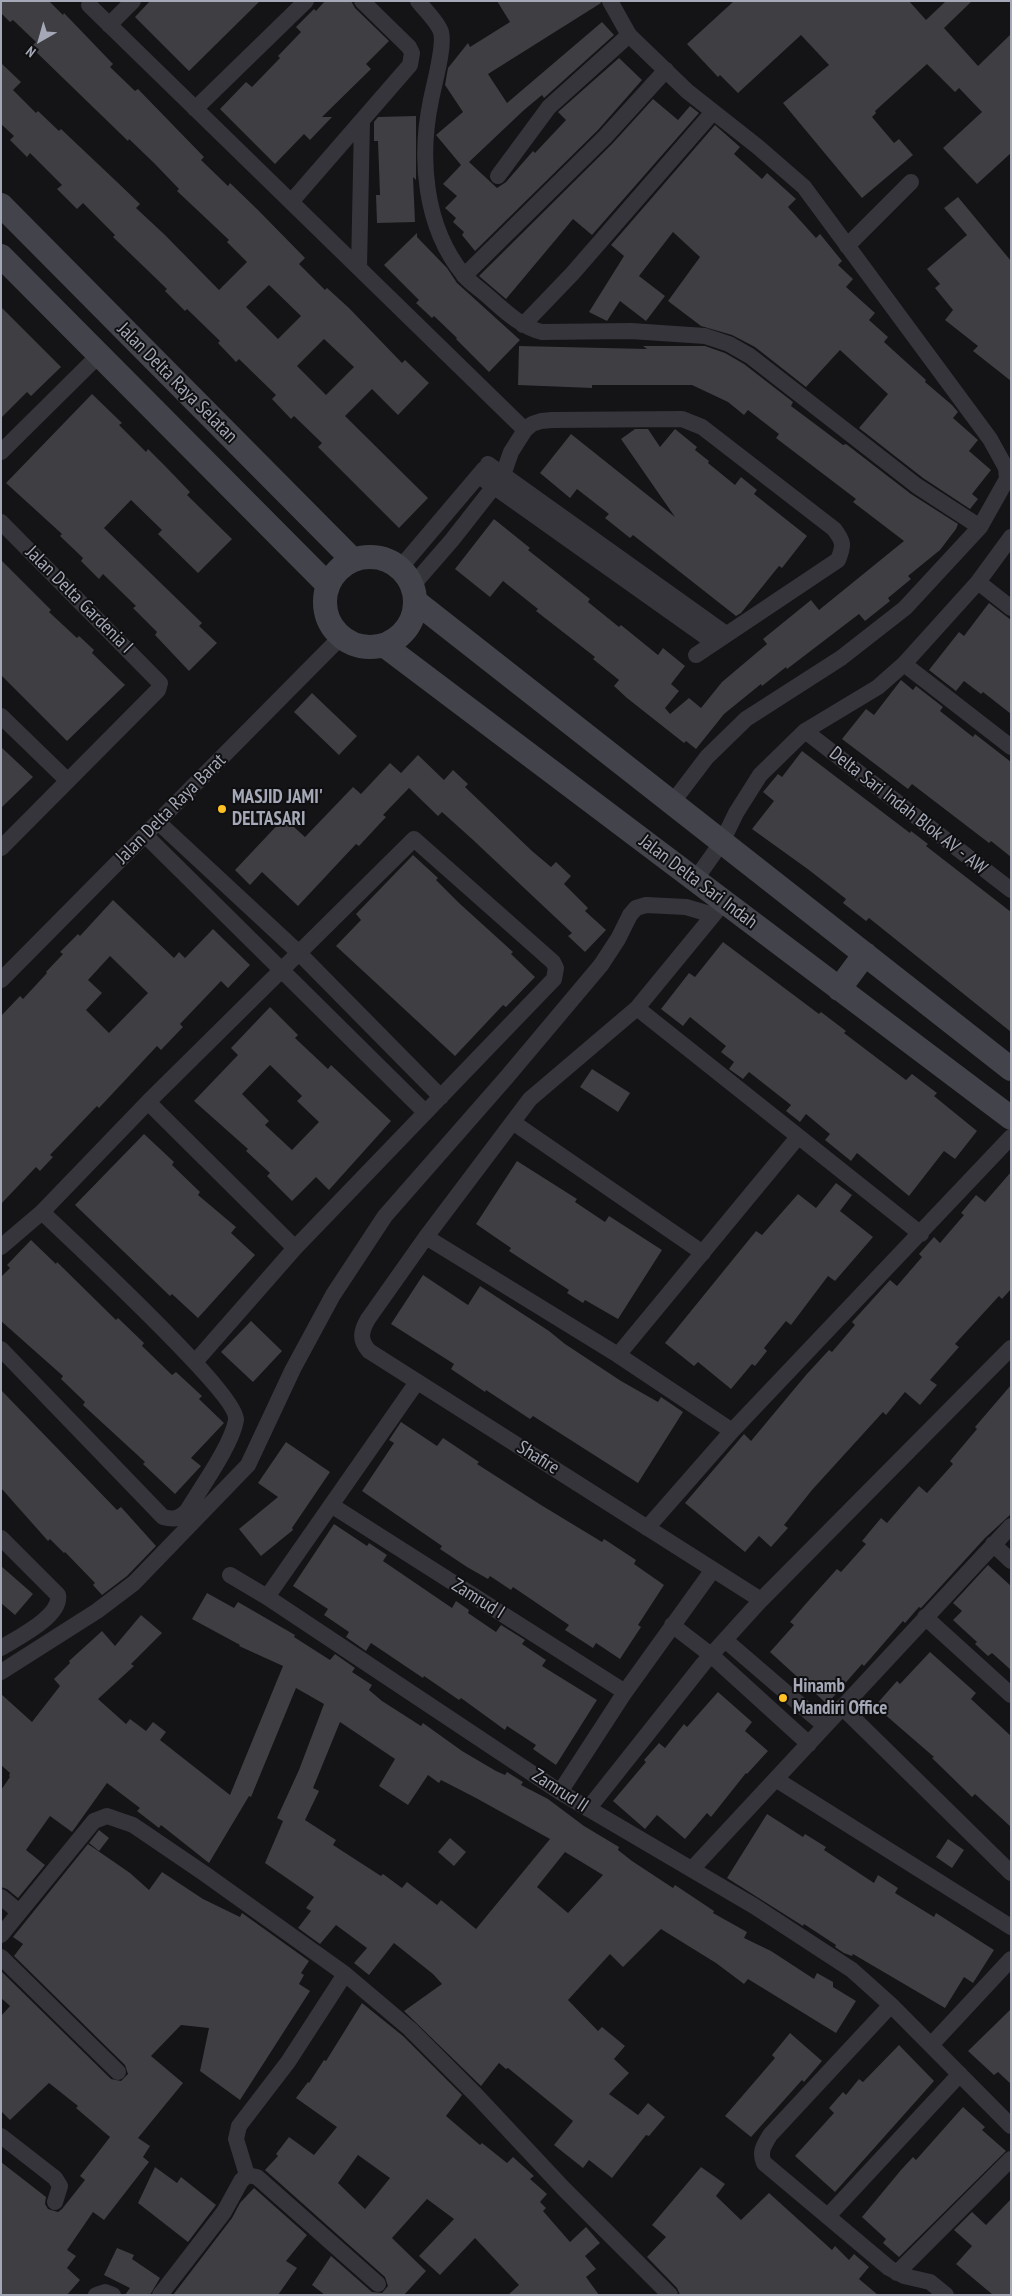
<!DOCTYPE html>
<html>
<head>
<meta charset="utf-8">
<style>
  body { margin:0 }
  #map { position:relative; width:1012px; height:2296px; overflow:hidden; background:#141416; font-family:"PT Sans Narrow",sans-serif }
  canvas { display:block }
  .frame { position:absolute; inset:0; border:2px solid #a5a9b7; pointer-events:none }
  .north { position:absolute; left:15px; top:15px; width:50px; height:50px; -webkit-text-stroke:4px #0f0f11; paint-order:stroke; rotate:218deg; font-size:14px; font-weight:700; line-height:20px; text-align:center; color:#a5a9b7 }
  .north::after { content:''; display:block; margin:auto; width:18px; height:22px; background:#a5a9b7; clip-path:polygon(50% 0,100% 100%,50% 72%,0 100%) }
</style>
</head>
<body>
<div id="map">
<canvas width="1012" height="2296"></canvas>
<div class="frame"></div>
<div class="north">N</div>
</div>
<script>
const context = document.querySelector('canvas').getContext('2d');
context.lineJoin = 'round';
function fill(path, color) { context.fillStyle = color; context.fill(path, 'evenodd'); }
function trace(path, color, width, dash) { context.strokeStyle = color; context.lineWidth = width; context.lineCap = dash ? 'butt' : 'round'; context.setLineDash(dash || []); context.stroke(path); }
function label(font, color, halo, rows, align = 'center') {
  context.font = font + ' "PT Sans Narrow",sans-serif'; context.lineWidth = 4; context.setLineDash([]); context.textBaseline = 'middle'; context.strokeStyle = halo; context.fillStyle = color; for (const [text, x, y, turn = 0] of rows) {
    context.save(); context.translate(x, y); context.rotate((+turn || 0) * Math.PI / 180); context.textAlign = isNaN(turn) ? turn : align; if (halo) context.strokeText(text, 0, 0); context.fillText(text, 0, 0); context.restore();
  }
}
fill(new Path2D(`
  M1 1H49L63 15 64 13 113 64 110 67 135 91 138 89 204 157 201 160 228 186 230 183 258 210 305 258 299 264 325 290 327 288 349 308 402 363 405 360 429 383 398 415 372 389 345 416 428 498 399 528 318 447 322 443 294 416 291 419 272 399 276 395 239 359 236 362 218 343 220 341 187 309 185 311 165 291 167 289 113 237 115 235 83 203 77 209 57 189 62 185 30 153 27 157 10 140 14 136 1 124V63L21 82 13 90 36 113 38 111 59 131 61 129 116 181 140 204 136 208 165 235 219 290 247 262 227 242 229 240 177 191 179 189 154 163 129 139 128 141 31 47 36 42 13 20 10 22 1 13ZM269 285 301 316 278 339 246 307ZM324 339 354 367 326 395 297 366Z
  M150 1H260L189 71 135 17Z
  M325 1H351L355 8 389 41 366 64 371 69 322 117H332L310 140 304 134 275 164 220 109 246 82 252 87 280 58 278 56 301 32 296 27 314 9 316 11Z
  M497 1H600L601 3 488 74 507 103 602 22 614 35 544 98 542 95 524 110 469 162 497 188 506 182 533 151 535 153 566 120 558 112 619 58 642 80 598 130 475 251 462 235 464 232 453 222 456 218 445 208 457 196 443 184 461 165 436 135 463 112 445 85 448 68 468 43 470 47 510 22Z
  M734 1H909L926 20 946 1H972L944 28 978 66 1011 34V153L977 184 943 148 982 112 959 88 955 92 927 64 875 111 876 113 872 117 894 143 899 139 913 155 862 198 783 103 829 65 801 35 738 93 720 75 718 77 687 44Z
  M653 99 678 120 690 106 699 113 592 235 573 219 506 299 479 276 612 144Z
  M416 116V180L413 177 415 222 377 223 376 195H380L378 141H374V122L378 117Z
  M715 125 740 147 734 154 762 179 767 173 796 199 788 207 816 238 820 234 842 261 838 265 853 279 846 287 875 313 869 320 888 337 884 342 926 380 925 382 952 405 958 412 953 418 978 440 969 451 991 470 972 494 978 499 970 509 923 478 859 428 888 394 840 350 806 387 755 347 732 335 701 326 668 301 700 257 673 232 639 276 665 296 646 321 620 301 607 321 589 312 624 256 611 245Z
  M958 197 1011 261V381L973 351 978 346 945 320 953 310 935 288 940 284 927 269 967 235 944 208Z
  M417 233V237L447 268 457 283 520 340 489 372 456 339 457 338 434 316 432 318 416 303 419 300 384 265Z
  M1 307 61 367 31 396 27 392 1 418Z
  M519 346 647 349 643 346H705L725 353 744 364 793 402 791 406 843 445 846 444 911 494 958 524 956 529 940 550 908 576 911 579 888 598 890 601 865 621 859 614 787 669 786 667 762 686 761 684 724 714 696 749 686 741 684 743 627 698 614 686 619 680 593 659 595 657 536 611 538 609 503 581 490 597 455 569 494 519 530 548 528 550 590 599 588 602 619 627 621 625 658 655 663 648 685 666 671 684 679 691 665 708 670 714 689 698 701 708 722 682 767 644 763 639 811 600 819 610 904 541 853 502 856 499 776 438 779 434 748 410 744 415 728 402 692 385H592V388L518 385Z
  M92 394 122 423 119 425 146 452 148 449 166 467 190 492 187 495 232 539 198 573 158 534 162 530 131 500 104 528 202 623 199 626 217 643 189 671 155 635 157 632 133 608 136 606 103 574 99 579 81 561 83 558 60 536 62 534 6 483Z
  M635 429H648L660 447 675 429 697 447 695 450 709 461 708 463 735 485 741 477 757 490 754 494 807 536 782 568 779 566 741 613 736 616 633 535 630 538 605 518 609 514 577 489 570 498 540 473 571 434 675 517 621 439Z
  M1 560 51 610 49 612 77 638 79 636 94 650 92 653 125 685 67 741 1 675Z
  M989 603 1011 620V714L983 692 981 694 964 681 956 691 929 670 959 632 964 636Z
  M901 680 913 690 916 686 943 707 940 711 973 737 975 734 1011 762V857L991 841 989 843 912 784 908 789 842 739 866 709 874 715Z
  M312 693 357 736 339 755 294 712Z
  M1 747 33 777 1 808Z
  M802 751 910 833 911 831 928 844 926 846 1011 912V1032L869 918 866 921 843 903 846 899 809 870 752 829 774 801 763 792 778 774 782 777Z
  M418 755 444 780 453 770 468 784 465 787 532 851 551 867 556 862 571 876 564 884 588 908 585 911 606 930 585 952 568 936 572 933 472 839 442 812 438 816 409 788 383 815 386 817 359 846 356 844 298 906 262 872 250 885 235 870 284 818 305 837 353 787 361 794 390 763 401 773Z
  M413 855 438 878 436 880 459 903 513 952 511 954 535 977 506 1007 503 1005 455 1056 336 946 361 920 356 914Z
  M113 900 174 958 179 952 185 958 213 929 250 965 228 988 221 981 180 1024 183 1027 161 1050 157 1046 99 1108 97 1106 50 1155 53 1157 40 1171 36 1167 1 1204V1016L20 996 23 999 47 973 46 972 63 954 60 952 78 934 80 936ZM110 956 148 993 109 1033 86 1010 102 993 88 980Z
  M723 942 819 1014 821 1012 846 1031 844 1033 906 1080 912 1074 937 1093 934 1096 977 1131 955 1159 944 1151 909 1196 857 1153 851 1161 825 1140 830 1134 806 1114 800 1122 786 1111 791 1105 749 1072 743 1079 729 1069 734 1062 721 1052 726 1046 690 1017 683 1026 661 1009 689 973 695 977Z
  M270 1007 298 1035 295 1038 328 1069 331 1065 391 1121 329 1190 316 1177 292 1201 267 1176 270 1173 246 1151 248 1149 194 1101 238 1055 231 1048ZM270 1065 302 1096 297 1101 319 1122 292 1150 265 1125 269 1121 242 1094Z
  M592 1069 630 1093 618 1112 580 1087Z
  M144 1134 174 1162 172 1165 200 1192 198 1195 236 1227 231 1233 255 1255 198 1318 172 1294 170 1296 75 1205Z
  M517 1161 577 1199 575 1202 605 1222 609 1216 662 1250 618 1319 585 1300 583 1303 567 1293 569 1290 509 1251 511 1248 476 1224Z
  M1011 1172V1289L1002 1299 999 1296 955 1344 959 1347 930 1380 937 1385 920 1405 905 1392 886 1415 883 1412 812 1490 784 1525 788 1528 771 1547 759 1536 745 1552 685 1503 744 1434 751 1441 806 1375 829 1350 832 1352 855 1325 852 1322 890 1280 897 1286 922 1257 919 1254 934 1237 940 1243 964 1215 961 1213 976 1195 985 1202Z
  M836 1183 852 1195 840 1211 873 1237 835 1281 828 1276 791 1325 786 1321 764 1348 767 1351 755 1366 752 1364 731 1389 698 1362 694 1366 665 1343 756 1231 762 1235 798 1194 816 1208Z
  M31 1240 56 1264 57 1262 116 1320 118 1318 144 1343 142 1346 172 1375 176 1372 202 1396 199 1399 224 1423 191 1458 201 1466 175 1494 143 1464 145 1462 83 1405 85 1402 61 1379 63 1376 1 1321V1277L10 1268 7 1265Z
  M423 1275 468 1305 480 1286 549 1331 565 1344 621 1381 658 1402 661 1397 683 1412 638 1483 533 1416 530 1419 486 1390 485 1392 451 1369 454 1364 391 1324Z
  M251 1321 282 1351 253 1382 221 1352Z
  M1011 1385V1514L985 1538 921 1608 919 1607 905 1623 903 1621 864 1666 862 1664 827 1704 770 1652 794 1625 790 1622 810 1599 837 1569 841 1572 866 1544 862 1541 881 1518 887 1523 919 1486 927 1493 953 1464 950 1461 977 1429 975 1427Z
  M1 1390 117 1510 121 1507 156 1546 127 1576 102 1595 93 1585 95 1583 65 1552 64 1553 50 1539 48 1541 1 1488Z
  M401 1422 437 1446 443 1438 479 1462 477 1464 541 1505 602 1542 604 1539 636 1560 634 1564 664 1585 638 1625 641 1627 620 1659 596 1643 593 1648 565 1630 569 1625 513 1587 511 1590 490 1576 488 1579 467 1567 440 1549 442 1546 362 1491 394 1443 389 1440Z
  M286 1442 330 1472 292 1528 293 1530 261 1556 239 1529 278 1497 258 1483Z
  M334 1524 367 1546 369 1543 387 1555 383 1561 452 1608 456 1601 469 1610 468 1613 496 1632 501 1625 525 1640 522 1644 546 1660 542 1666 597 1700 556 1765 533 1749 536 1745 507 1726 505 1730 461 1698 459 1700 424 1676 423 1678 371 1643 366 1651 346 1637 349 1632 324 1615 328 1609 293 1586Z
  M988 1565 1011 1586V1670L992 1653 988 1656 975 1644 977 1642 953 1620 962 1611 953 1603Z
  M1 1566 33 1594 15 1615 1 1603Z
  M207 1593 234 1608 238 1602 295 1635 294 1637 330 1660 335 1654 355 1668 352 1672 372 1685 369 1690 382 1701 421 1726 423 1723 462 1751 496 1771 505 1775 507 1772 523 1782 521 1785 548 1799 584 1826 619 1847 618 1850 632 1861 673 1888 675 1885 714 1911 713 1913 747 1932 744 1938 771 1951 814 1979 817 1973 833 1982V1987L856 2001 836 2033 748 1979 744 1984 716 1963 661 1929 623 1967 610 1954 568 2000 598 2031 602 2027 625 2046 614 2059 629 2073 609 2094 638 2115 648 2103 665 2117 649 2136 646 2135 612 2178 589 2160 583 2168 554 2145 573 2121 508 2068 506 2069 499 2063 481 2086 404 2011 442 1984 433 1974 394 1943 369 1975 354 1963 367 1948 336 1925 320 1944 298 1928 311 1911 306 1908 314 1897 265 1863 283 1821 277 1818 299 1770 324 1704 296 1688 251 1797 249 1796 209 1863 161 1825 159 1828 137 1811 140 1808 107 1783 72 1832 50 1816 26 1850 45 1865 18 1898 7 1889 1 1887V1790L10 1777 9 1776 10 1773 1 1765V1694L32 1722 60 1686 54 1679 70 1663 69 1661 102 1631 115 1646 141 1615 162 1633 131 1664 134 1666 98 1699 126 1724 130 1719 146 1731 153 1722 166 1732 160 1740 230 1795 283 1666 239 1646 240 1645 192 1619ZM340 1722 395 1759 379 1786 408 1805 428 1775 439 1783 441 1780 476 1798 550 1839 476 1929 441 1900 437 1905 407 1882 402 1888 383 1874 381 1876 333 1845 336 1840 305 1820 319 1791 313 1788ZM565 1852 603 1875 568 1913 537 1887Z
  M930 1652 976 1693 971 1699 1011 1736V1827L975 1794 972 1797 932 1758 934 1757 875 1706 897 1681 900 1684Z
  M718 1692 752 1722 745 1731 768 1751 747 1774 746 1773 711 1817 707 1813 685 1839 657 1815 645 1829 613 1801 646 1762 644 1760 659 1743 665 1748 684 1724 687 1727Z
  M767 1814 803 1837 805 1834 826 1847 824 1850 874 1883 878 1875 898 1888 895 1893 934 1917 936 1913 994 1950 973 1983 964 1977 945 2008 853 1954 852 1956 844 1953 835 1947 836 1945 804 1924 803 1926 727 1878Z
  M99 1830 109 1838 99 1851 89 1843Z
  M450 1838 466 1852 454 1866 438 1852Z
  M948 1839 964 1850 952 1868 936 1857Z
  M88 1844 130 1873 149 1890 162 1872 203 1899 240 1917 242 1913 309 1961 301 1973 304 1975 299 1984 310 1991 240 2100 200 2071 209 2028 181 2025 151 2056 183 2083 138 2138 150 2146 143 2157 149 2162 104 2220 93 2212 67 2250 76 2256 67 2268 80 2280 67 2295H1V2162L46 2197 45 2204 48 2209 58 2212 62 2209 85 2180 80 2176 110 2137 76 2108 78 2106 49 2083 10 2120 1 2111V2016L10 2006 1 1998 2 1972 111 2079 121 2081 128 2074 125 2065 14 1956 23 1944 13 1937Z
  M362 2003 403 2036 462 2095 446 2116 480 2145 482 2143 507 2163 513 2157 534 2176 530 2179 547 2194 540 2202 546 2208 543 2211 570 2242 586 2227 600 2243 585 2256 596 2269 586 2277 599 2295H508L519 2285 475 2238 440 2275 419 2256 454 2219 427 2199 392 2238 426 2271 404 2295H325L312 2285 331 2256 372 2292 382 2293 388 2286 385 2277 265 2170 278 2156 276 2154 289 2137 314 2155 337 2127 296 2098 308 2082 309 2083 324 2060 326 2061ZM358 2155 390 2178 365 2209 338 2183Z
  M1011 2009V2084L998 2072 994 2075 968 2051Z
  M790 2033 822 2061 804 2082 802 2080 751 2137 725 2116 775 2058 772 2055Z
  M899 2045 934 2081 835 2192 795 2156 834 2113 829 2108 843 2092 846 2095 859 2079 863 2082Z
  M963 2107 985 2127 982 2130 1006 2151 899 2257 883 2243 886 2239 862 2217 901 2170 913 2157 916 2160Z
  M155 2167 177 2183 181 2177 216 2205 188 2242 138 2203Z
  M701 2167 725 2184 716 2196 741 2220 769 2193 832 2250 835 2246 849 2260 854 2254 869 2267 859 2279 878 2295H680L677 2288 647 2257 666 2237 652 2225Z
  M254 2188 307 2235 286 2261 297 2268 278 2295H173L232 2218 240 2203Z
  M1011 2199V2295H993L956 2264 972 2246 954 2230 972 2212 986 2225Z
  M117 2248 134 2255 132 2259 160 2278 150 2295H125L130 2288 104 2275Z`), '#3e3e43');
trace(new Path2D(`
  M418 1C425 10 438 22 441 32 445 46 434 84 431 100 419 157 424 226 463 274 468 281 476 286 483 292 501 307 518 326 542 332L631 331 705 336 729 344 750 356 917 486 980 527
  M610 1 629 35 687 91 758 147 804 187 990 439 1006 468 1007 479 980 527 905 608 841 658 746 719 707 757 672 803
  M89 5 525 430
  M109 25 133 1
  M195 109 306 1
  M498 176 549 107 629 35
  M291 202 410 65 412 53 409 47 362 1
  M847 246 911 182
  M359 268 362 122
  M464 276 605 137 666 70
  M523 325 572 274 713 112
  M1 452 99 355
  M488 464 726 634
  M479 476 713 642
  M1 522 160 683 158 690 1 848
  M400 568 484 469
  M978 582 1011 608
  M412 586 452 540 503 475 511 452 525 430 532 424 541 421 552 420 682 419 702 427 834 529C844 542 844 545 838 560L696 655
  M904 664 1011 747
  M1 716 68 781
  M805 731 1011 890
  M158 822 298 952 441 1097
  M145 835 425 1112
  M695 880 722 842 736 813 760 775 805 731 878 687 904 664 978 582 1011 537
  M720 907 637 1008 530 1099 426 1237 368 1319C361 1331 359 1340 369 1351L761 1600
  M1 980 341 637
  M637 1008 921 1234
  M148 1102 295 1248
  M514 1123 703 1253
  M426 1237 618 1355 732 1431
  M1 1247 42 1212 148 1102 414 839 553 962 556 968 554 979 295 1248 195 1362
  M1 1349 163 1517C174 1520 178 1519 187 1511 200 1489 232 1445 236 1420 239 1395 70 1239 42 1212
  M618 1355 798 1137
  M331 1505 625 1692
  M647 1528 732 1431 1011 1137
  M1 1538 58 1595C62 1616 17 1638 1 1648
  M993 1544 1011 1561
  M230 1575 267 1597 560 1792 754 1906 852 1970 891 2005 1011 2126
  M267 1597 417 1382
  M925 1617 1011 1695
  M672 1625 711 1655 809 1744
  M725 1640 825 1726
  M1 1672 97 1611 134 1583 248 1465 293 1369 333 1295 385 1216 506 1078 601 965 618 939 630 915 636 908 646 905 686 907 713 915
  M842 1707 1011 1873
  M777 1780 1011 1927
  M560 1792 625 1692 712 1571
  M588 1809 703 1664 761 1600 1011 1348
  M692 1869 1011 1526
  M1 1897 19 1912
  M1 1935 94 1821 107 1816 133 1825 205 1874 345 1974 410 2029 476 2095 564 2189 670 2295
  M1 1957 118 2072
  M891 2005 770 2135C764 2145 759 2152 764 2163L889 2268 904 2276 930 2282 946 2295
  M931 2045 1011 1959
  M1 2136 55 2178 60 2186 55 2202
  M247 2175 236 2139 239 2126 288 2062 345 1974
  M247 2175 257 2177 378 2284
  M828 2216 960 2074
  M897 2273 1011 2159
  M96 2295 105 2292 113 2295
  M160 2295 224 2212 241 2181 247 2175`), '#35353b', 16);
trace(new Path2D(`
  M1 205 353 560
  M1 256 327 584
  M325 602a45 45 0 1 1 90 0a45 45 0 1 1-90 0Z
  M415 601 1011 1069
  M385 646 1011 1118
  M839 989 865 954`), '#43444b', 24);
for (const [x, y, r, color] of [
  [222,809,5,"#ffc123"],
  [783,1698,5,"#ffc123"]
]) { const dot = new Path2D(); dot.arc(x, y, r, 0, 2 * Math.PI); context.fillStyle = color; context.fill(dot); trace(dot, '#0f0f11', 2); }
label('19px', '#a5a9b7', '#0f0f11', [
  ["Jalan Delta Raya Selatan",177,383,45],
  ["Jalan Delta Gardenia I",79,600,45],
  ["Jalan Delta Raya Barat",171,809,-45],
  ["Delta Sari Indah Blok AV - AW",908,811,38],
  ["Jalan Delta Sari Indah",698,882,37],
  ["Shafire",538,1458,32],
  ["Zamrud I",478,1599,32],
  ["Zamrud II",560,1791,33]
]);
label('bold 19px', '#a5a9b7', '#0f0f11', [
  ["MASJID JAMI'",232,798],
  ["DELTASARI",232,820],
  ["Hinamb",793,1687],
  ["Mandiri Office",793,1709]
], 'left');
</script>
</body>
</html>
